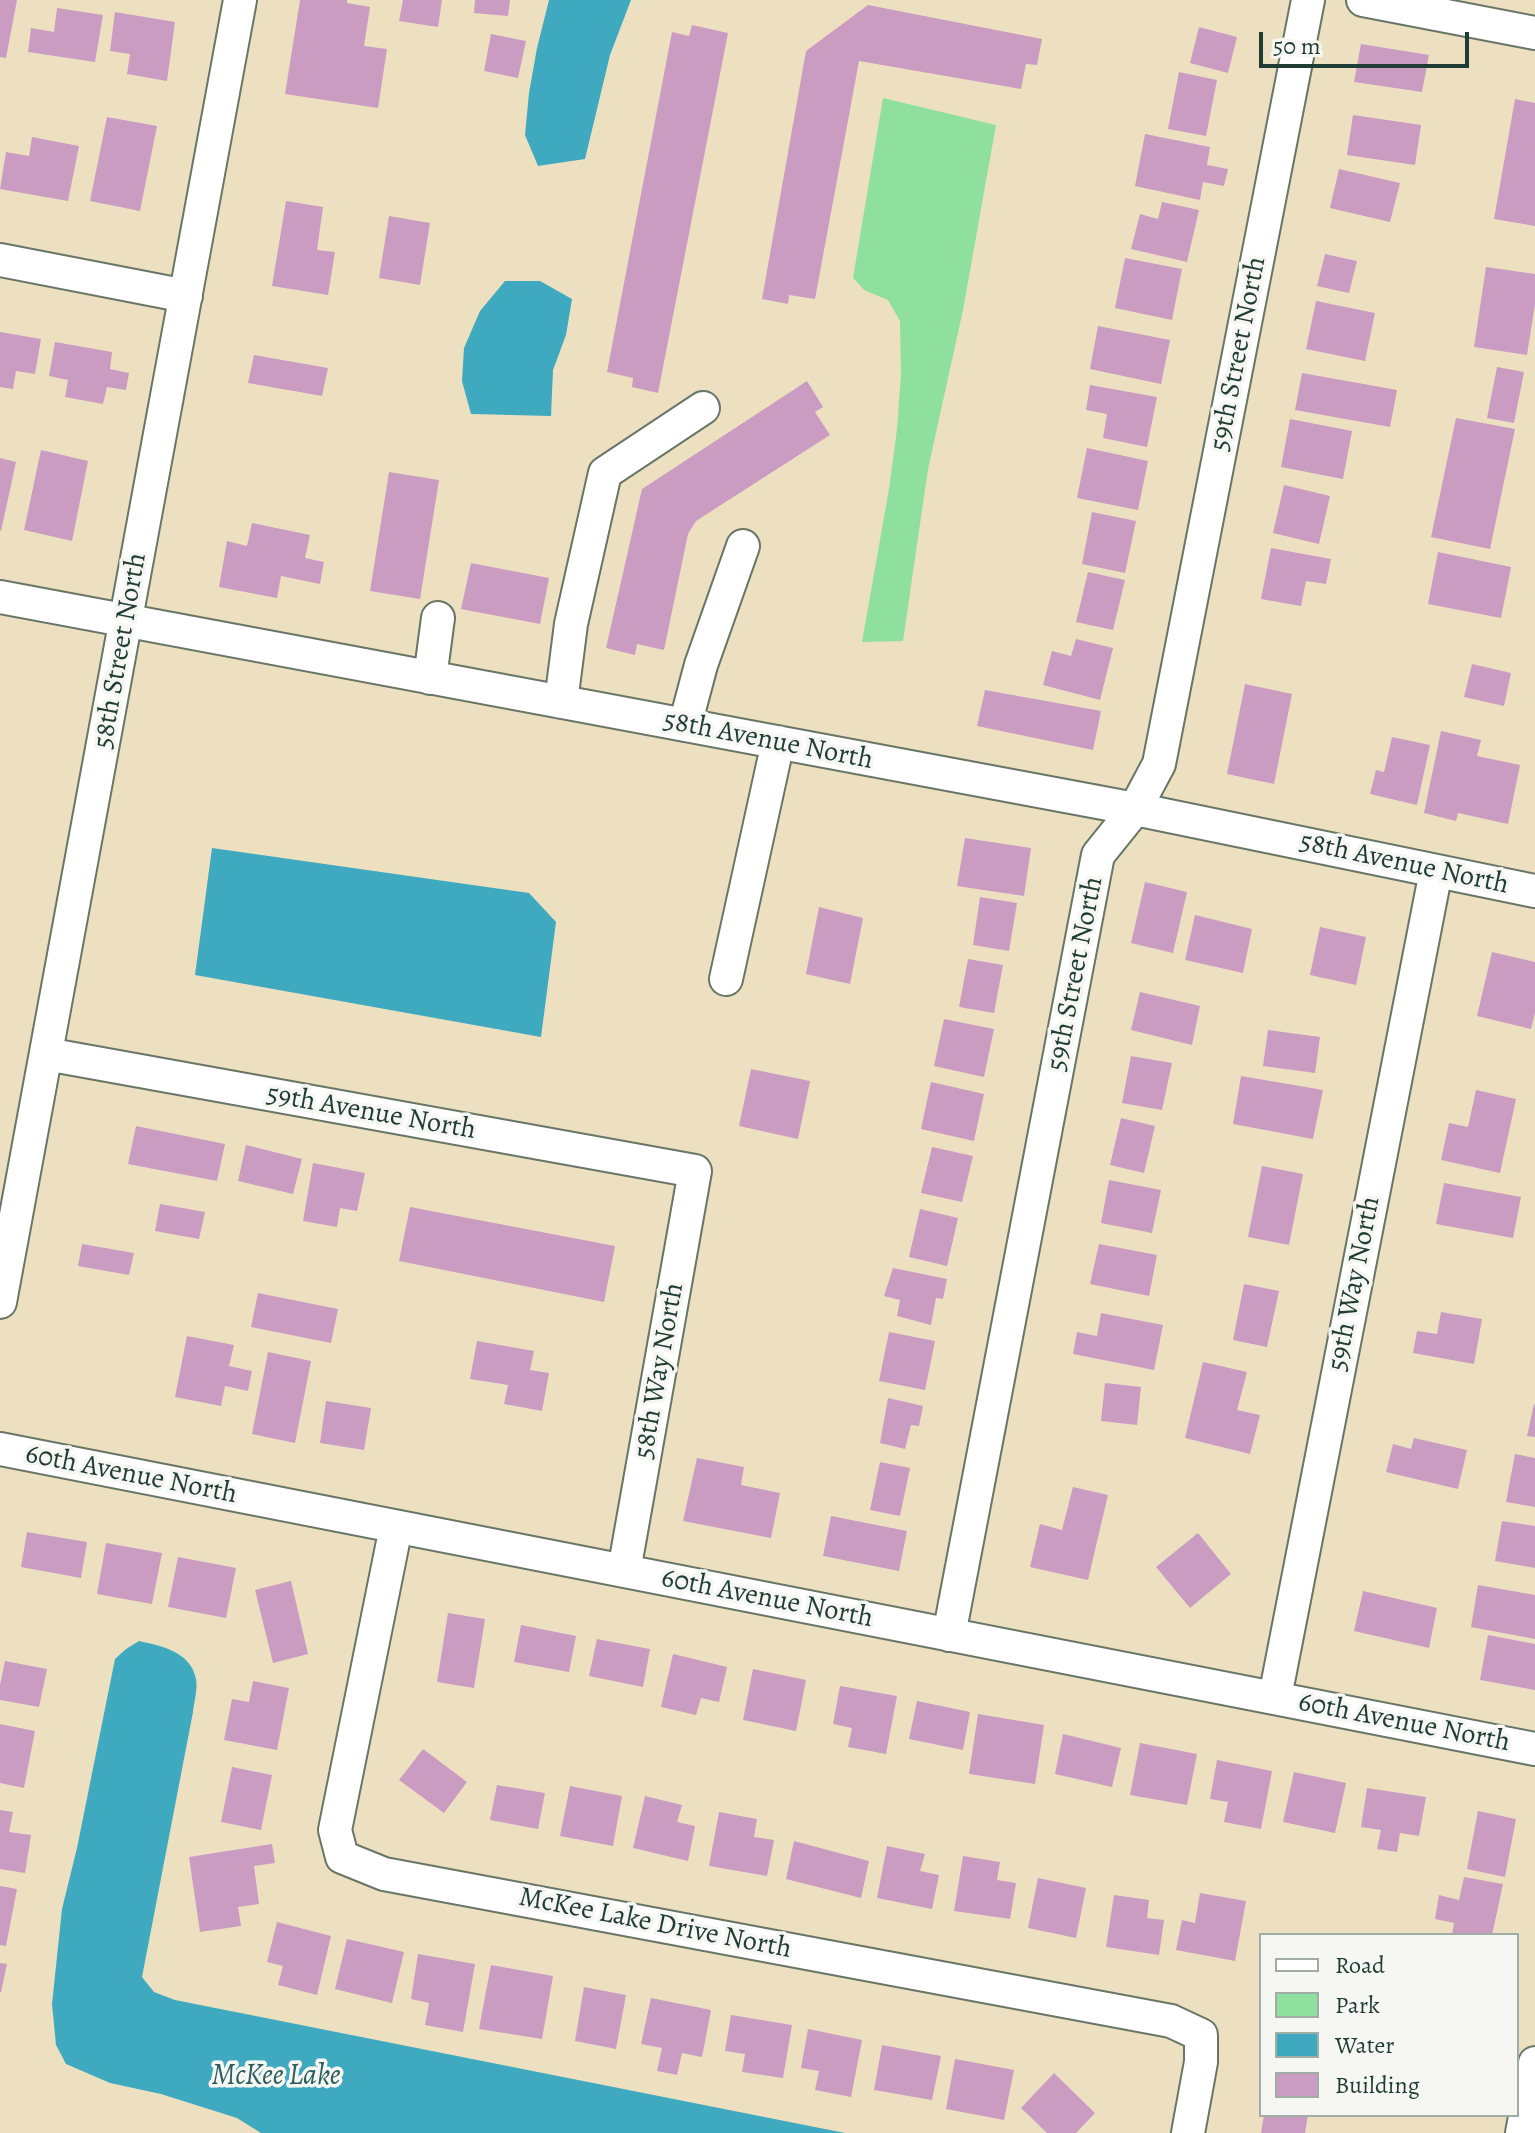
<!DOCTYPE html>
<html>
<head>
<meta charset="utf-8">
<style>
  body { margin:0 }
  #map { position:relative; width:1535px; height:2133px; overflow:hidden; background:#ede0c1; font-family:Alegreya,serif }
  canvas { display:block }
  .legend { position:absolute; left:1259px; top:1933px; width:260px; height:184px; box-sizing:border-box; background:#f6f6f2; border:2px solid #a0aca6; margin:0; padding:10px 14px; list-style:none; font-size:24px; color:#1f3d34 }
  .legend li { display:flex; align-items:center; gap:16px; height:40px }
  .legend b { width:40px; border:2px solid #a0aca6 }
  .scale { position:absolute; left:1259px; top:32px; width:210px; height:36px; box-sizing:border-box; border:4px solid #1f3d34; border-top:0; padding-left:10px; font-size:24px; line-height:28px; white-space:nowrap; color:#1f3d34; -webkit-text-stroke:6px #f6f6f2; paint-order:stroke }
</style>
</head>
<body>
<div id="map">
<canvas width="1535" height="2133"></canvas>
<ul class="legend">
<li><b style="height:10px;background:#fff"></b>Road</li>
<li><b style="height:22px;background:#8fdf9e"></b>Park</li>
<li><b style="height:22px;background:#3fa9bf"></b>Water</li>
<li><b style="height:22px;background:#cb9cc2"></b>Building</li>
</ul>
<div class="scale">50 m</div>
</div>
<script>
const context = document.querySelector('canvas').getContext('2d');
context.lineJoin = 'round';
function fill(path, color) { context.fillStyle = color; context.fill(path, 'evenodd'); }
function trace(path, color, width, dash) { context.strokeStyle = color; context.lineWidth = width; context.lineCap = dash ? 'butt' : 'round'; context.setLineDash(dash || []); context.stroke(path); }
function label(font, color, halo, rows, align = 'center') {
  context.font = font + ' Alegreya,serif'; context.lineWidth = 7; context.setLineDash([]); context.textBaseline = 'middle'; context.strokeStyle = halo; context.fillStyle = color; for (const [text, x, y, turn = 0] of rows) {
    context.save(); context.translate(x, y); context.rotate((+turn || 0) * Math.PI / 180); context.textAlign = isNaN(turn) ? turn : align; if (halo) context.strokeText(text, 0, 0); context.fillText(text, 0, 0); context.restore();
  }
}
fill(new Path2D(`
  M883 98 996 125 963 310 928 469 903 641 862 642 889 489 897 429 901 374 900 321 888 300 864 290 853 278Z`), '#8fdf9e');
fill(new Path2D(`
  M549 0H631L610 55 585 159 538 166 525 135 529 93 537 48Z
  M505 281H540L572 299 566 335 553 370 551 416 471 414 462 381 464 348 480 311Z
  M212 848 529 893 556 922 541 1037 195 975Z
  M139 1641C162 1646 191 1652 196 1679 198 1689 194 1702 193 1712L142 1977 154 1992 175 2000 845 2133H261L237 2118 161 2094 110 2083 66 2064 56 2045 52 2004 62 1909 77 1848 115 1659 126 1649Z`), '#3fa9bf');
fill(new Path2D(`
  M0 0H17L6 58 0 57Z
  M300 0H347V3L370 7 364 46 387 49 378 108 285 94Z
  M403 0H442L438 27 399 21Z
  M475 0H510L508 16 474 13Z
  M868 5 1042 39 1037 65 1026 64 1021 89 859 61 815 299 789 295 788 304 762 299 806 51Z
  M57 8 103 15 95 62 28 52 31 28 54 32Z
  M115 12 175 22 167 81 127 74 130 54 110 51Z
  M692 25 728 33 658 393 632 387 633 378 607 372 672 32 689 36Z
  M1199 27 1237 37 1228 73 1190 63Z
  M491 34 526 41 518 78 484 71Z
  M1361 44 1429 55 1422 92 1354 82Z
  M1179 72 1217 80 1206 136 1168 129Z
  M1515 99 1535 103V226L1494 219Z
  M1353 115 1421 125 1415 165 1347 155Z
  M107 117 157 126 140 211 90 201Z
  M1145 134 1210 147 1207 165 1228 169 1224 186 1203 182 1200 200 1135 186Z
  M32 137 79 146 68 201 0 189 6 152 29 156Z
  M1339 169 1400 183 1390 222 1330 208Z
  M286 201 323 207 317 250 335 252 328 295 272 286Z
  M1162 202 1199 210 1187 262 1131 249 1140 214 1158 219Z
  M389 216 430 223 420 285 379 278Z
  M1325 254 1357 261 1349 293 1317 286Z
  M1125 258 1182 269 1172 320 1115 308Z
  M1486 267 1535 274V304L1527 355 1474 347Z
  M1316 301 1375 313 1365 361 1306 349Z
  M1098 326 1170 340 1161 384 1090 369Z
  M0 332 41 339 35 374 16 371 13 389 0 387Z
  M55 342 112 352 110 369 129 373 126 390 107 387 103 404 65 397 68 380 49 376Z
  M254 355 328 368 322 396 248 383Z
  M1497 367 1524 372 1514 423 1487 418Z
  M1302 373 1397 390 1390 427 1295 410Z
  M807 381 823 407 815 412 830 435 696 521 688 534 664 650 637 644 635 655 606 648 642 489Z
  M1090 385 1157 397 1147 447 1103 438 1107 414 1086 410Z
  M1456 418 1515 429 1490 549 1431 537Z
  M1290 419 1352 431 1343 479 1281 467Z
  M1087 448 1148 461 1138 510 1077 498Z
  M41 450 88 461 72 541 24 530Z
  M0 458 16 462 1 531 0 530Z
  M389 472 439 480 420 599 370 591Z
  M1284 485 1330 496 1319 544 1273 533Z
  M1092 512 1136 521 1125 573 1082 564Z
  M252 523 310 535 305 558 324 562 320 584 281 576 277 598 219 587 227 541 247 546Z
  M1271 548 1331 559 1326 584 1306 581 1301 606 1261 599Z
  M1438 552 1511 567 1501 618 1428 604Z
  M471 563 549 578 540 624 461 609Z
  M1088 572 1125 580 1113 630 1076 622Z
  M1076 639 1113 648 1100 700 1043 685 1052 651 1071 656Z
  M1472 664 1511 673 1504 706 1464 697Z
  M1245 684 1292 694 1274 784 1227 774Z
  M985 690 1101 711 1093 750 977 726Z
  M1441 731 1481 740 1477 756 1520 765 1508 824 1458 813 1456 821 1424 813Z
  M1392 737 1430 745 1417 805 1370 794 1376 770 1384 772Z
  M965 838 1031 848 1024 896 957 886Z
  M1145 882 1187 892 1173 953 1131 943Z
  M980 897 1017 903 1009 951 973 945Z
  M819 907 863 918 850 984 806 974Z
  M1195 915 1252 929 1243 973 1185 960Z
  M1320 927 1366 937 1356 985 1310 975Z
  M1492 952 1535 962V1013L1531 1029 1477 1016Z
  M968 959 1003 965 994 1013 959 1007Z
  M1140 992 1200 1006 1192 1045 1131 1030Z
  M944 1019 994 1029 984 1077 934 1066Z
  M1268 1030 1320 1037 1315 1073 1263 1066Z
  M1131 1056 1172 1063 1162 1110 1122 1103Z
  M751 1069 810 1081 798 1139 739 1126Z
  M1241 1076 1323 1090 1313 1139 1233 1124Z
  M931 1082 984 1094 974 1141 921 1129Z
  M1476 1090 1516 1099 1500 1173 1441 1160 1449 1123 1468 1127Z
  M1121 1118 1155 1126 1144 1173 1110 1165Z
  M136 1126 225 1144 217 1181 128 1164Z
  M246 1145 302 1159 293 1194 238 1181Z
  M932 1147 973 1156 962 1202 921 1193Z
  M313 1163 365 1173 357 1211 340 1208 337 1227 303 1221Z
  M1262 1166 1303 1174 1289 1245 1248 1237Z
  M1109 1180 1161 1190 1152 1233 1101 1223Z
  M1444 1183 1521 1197 1513 1238 1436 1224Z
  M160 1204 205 1212 199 1239 155 1231Z
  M410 1207 615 1246 604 1302 399 1261Z
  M920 1209 958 1218 947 1266 909 1257Z
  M82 1244 134 1253 129 1275 78 1266Z
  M1099 1244 1157 1255 1149 1296 1090 1284Z
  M893 1268 947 1279 943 1299 936 1298 931 1325 897 1316 900 1300 884 1296Z
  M1244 1284 1279 1291 1267 1347 1233 1340Z
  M258 1293 338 1309 331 1343 251 1327Z
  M1441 1312 1482 1319 1474 1364 1413 1353 1417 1331 1437 1334Z
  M1101 1313 1163 1325 1154 1370 1073 1354 1077 1332 1097 1336Z
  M889 1332 935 1341 925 1390 879 1381Z
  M187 1336 234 1345 229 1366 252 1371 248 1391 225 1386 221 1406 175 1397Z
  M477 1341 534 1351 530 1370 549 1373 542 1411 504 1404 508 1385 470 1379Z
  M268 1352 311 1361 295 1443 252 1434Z
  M1203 1362 1247 1372 1237 1410 1260 1415 1250 1454 1185 1438Z
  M1105 1383 1141 1387 1137 1425 1101 1421Z
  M888 1398 923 1406 919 1426 911 1425 905 1449 880 1443Z
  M326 1401 371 1408 364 1450 320 1443Z
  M1534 1404 1535 1405V1437L1527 1436Z
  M1414 1438 1467 1450 1458 1489 1386 1472 1393 1444 1411 1449Z
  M1515 1454 1535 1458V1507L1506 1502Z
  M697 1458 744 1467 741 1485 780 1493 771 1538 683 1521Z
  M880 1462 910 1468 900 1516 870 1510Z
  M1073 1487 1108 1495 1088 1580 1030 1567 1040 1524 1062 1530Z
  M831 1516 907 1531 899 1571 823 1556Z
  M1502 1521 1535 1526V1568L1495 1561Z
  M27 1532 87 1542 81 1578 21 1567Z
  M1198 1533 1231 1574 1190 1608 1156 1567Z
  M106 1543 162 1553 152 1604 97 1594Z
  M178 1557 236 1568 226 1618 168 1607Z
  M291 1581 308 1654 273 1663 255 1590Z
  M1478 1585 1535 1595V1639L1471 1627Z
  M1363 1591 1437 1608 1429 1648 1354 1631Z
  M448 1613 485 1619 474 1688 437 1682Z
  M521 1625 576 1636 569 1672 514 1662Z
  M1488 1635 1535 1644V1690L1480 1680Z
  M597 1639 650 1649 643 1687 589 1676Z
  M673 1654 727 1667 719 1702 701 1698 696 1715 661 1707Z
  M5 1661 47 1669 39 1707 0 1700V1685Z
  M753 1669 806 1680 796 1731 743 1720Z
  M253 1681 289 1688 277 1750 224 1740 232 1699 249 1702Z
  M840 1686 897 1696 886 1754 848 1747 852 1728 833 1724Z
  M917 1701 970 1712 963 1750 909 1739Z
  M978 1714 1044 1725 1035 1784 969 1774Z
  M0 1724 35 1731 24 1788 0 1783Z
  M1063 1734 1121 1748 1112 1787 1055 1774Z
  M1140 1743 1197 1754 1187 1805 1130 1795Z
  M423 1749 467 1782 444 1813 399 1780Z
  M1217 1760 1272 1771 1261 1829 1224 1822 1228 1802 1210 1799Z
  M232 1767 272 1775 261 1830 221 1822Z
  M1294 1772 1346 1783 1335 1833 1283 1822Z
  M497 1785 545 1793 538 1829 490 1820Z
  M570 1786 622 1796 613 1846 560 1836Z
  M1367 1788 1426 1797 1419 1836 1400 1833 1397 1852 1377 1849 1381 1830 1361 1827Z
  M645 1796 682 1805 677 1822 695 1826 688 1861 633 1848Z
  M0 1810 13 1812 9 1832 31 1835 25 1873 0 1869Z
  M1478 1811 1516 1819 1505 1877 1467 1869Z
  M719 1812 757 1819 754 1837 774 1840 767 1876 709 1866Z
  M794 1841 869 1861 861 1898 786 1879Z
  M272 1844 275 1863 254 1866 259 1904 238 1907 241 1926 200 1932 189 1857Z
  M887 1846 925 1854 920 1871 939 1875 932 1909 877 1898Z
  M963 1856 1000 1862 997 1880 1016 1883 1010 1919 954 1911Z
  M1464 1877 1503 1884 1492 1935H1452L1454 1923 1435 1919 1439 1895 1459 1900Z
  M1038 1878 1086 1888 1076 1938 1028 1928Z
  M0 1886 17 1889 6 1946 0 1945Z
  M1200 1893 1246 1901 1235 1961 1176 1950 1182 1920 1195 1923Z
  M1114 1895 1149 1900 1147 1918 1164 1920 1159 1955 1106 1947Z
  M277 1922 331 1936 317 1995 278 1985 283 1966 267 1962Z
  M347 1939 404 1952 392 2003 335 1989Z
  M418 1954 475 1964 463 2032 425 2025 429 2003 411 1999Z
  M0 1963 7 1964 1 1992H0Z
  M491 1965 553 1976 542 2039 479 2029Z
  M584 1987 626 1995 616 2049 575 2041Z
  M651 1998 711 2010 702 2057 682 2053 677 2075 657 2071 662 2048 641 2044Z
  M731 2015 792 2025 783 2078 742 2072 745 2054 725 2051Z
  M808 2029 862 2040 851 2097 815 2090 819 2071 801 2068Z
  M882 2045 941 2056 932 2100 874 2090Z
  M955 2059 1014 2070 1004 2120 946 2109Z
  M1054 2073 1095 2113 1076 2133H1047L1021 2108Z
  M1264 2115H1308L1305 2133H1261Z`), '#cb9cc2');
const minor = new Path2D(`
  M1363 0 1535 33
  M0 260 186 296
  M0 597 1135 809 1535 891
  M430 678 438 618
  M561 702 571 624 605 473 703 408
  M685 725 701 665 743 546
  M726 979 778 742
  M46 1054 695 1171 624 1571
  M0 1302 240 0
  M0 1449 1535 1749
  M396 1527 335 1830 342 1857 384 1874 1171 2021 1201 2035V2062L1188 2133
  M949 1635 1098 855 1135 809 1159 764 1308 0
  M1275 1697 1436 871
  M1522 2133 1535 2063`);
trace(minor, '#677665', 36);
trace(minor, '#fff', 32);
label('28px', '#1f3d34', '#f6f6f2', [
  ["59th Street North",1239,354,-79],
  ["58th Street North",121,651,-80],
  ["58th Avenue North",768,741,11],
  ["58th Avenue North",1404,864,12],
  ["59th Street North",1076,974,-79],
  ["59th Avenue North",371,1113,10],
  ["59th Way North",1355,1284,-79],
  ["58th Way North",660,1371,-80],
  ["60th Avenue North",131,1475,11],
  ["60th Avenue North",767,1599,11],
  ["60th Avenue North",1404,1723,11],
  ["McKee Lake Drive North",655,1924,11]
]);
label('italic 30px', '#295d5e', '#f6f6f2', [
  ["McKee Lake",276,2077]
]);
</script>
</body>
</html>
